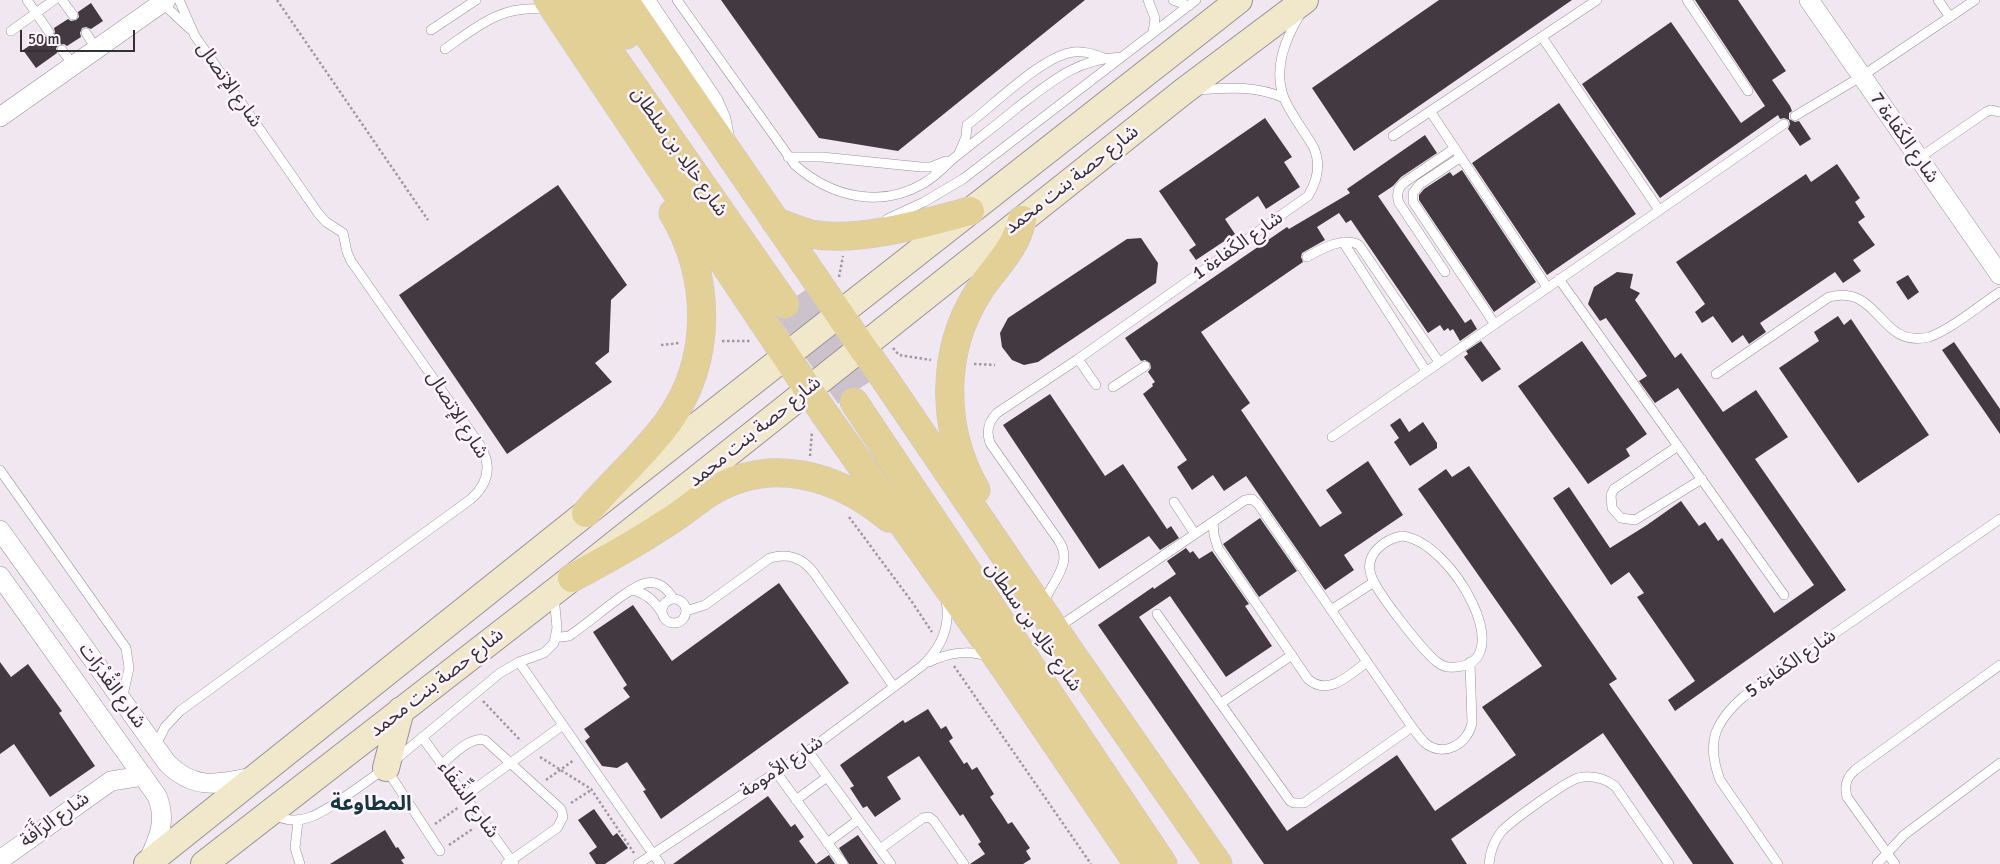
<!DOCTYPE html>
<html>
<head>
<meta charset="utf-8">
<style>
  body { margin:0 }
  #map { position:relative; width:2000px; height:864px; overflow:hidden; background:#f1e7f1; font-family:Signika,sans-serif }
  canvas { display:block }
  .scale { position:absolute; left:20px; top:30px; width:115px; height:22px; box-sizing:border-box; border:2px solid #343034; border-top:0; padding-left:6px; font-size:15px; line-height:18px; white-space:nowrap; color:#343034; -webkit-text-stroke:4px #fef4fe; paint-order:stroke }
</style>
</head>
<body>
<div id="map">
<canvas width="2000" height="864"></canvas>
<div class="scale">50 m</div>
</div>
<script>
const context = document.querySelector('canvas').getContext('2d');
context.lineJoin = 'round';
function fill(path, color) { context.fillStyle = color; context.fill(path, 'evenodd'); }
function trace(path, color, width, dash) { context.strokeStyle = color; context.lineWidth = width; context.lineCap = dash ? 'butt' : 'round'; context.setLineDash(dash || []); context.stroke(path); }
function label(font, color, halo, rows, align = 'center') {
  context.font = font + ' Signika,"Noto Sans Arabic",sans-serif'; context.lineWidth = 5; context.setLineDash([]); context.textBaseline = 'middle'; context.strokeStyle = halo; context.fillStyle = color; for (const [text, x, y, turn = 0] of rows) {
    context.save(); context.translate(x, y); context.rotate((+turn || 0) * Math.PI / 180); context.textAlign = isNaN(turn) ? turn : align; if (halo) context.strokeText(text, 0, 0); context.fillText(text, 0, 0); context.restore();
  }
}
fill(new Path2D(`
  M721 0H1085L898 151 819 138Z
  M1439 0H1572L1354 151 1312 88Z
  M1695 0H1738L1786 71 1772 80 1790 106 1792 111 1789 113V119L1795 122 1799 121 1811 139 1800 146 1788 129 1790 124 1789 120 1784 118 1780 119 1778 115 1660 198 1582 84 1671 22 1741 123 1765 106Z
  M91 3 103 21 91 29 86 27 82 28 80 33 81 37 67 46 64 44 59 45 56 48 57 53 36 68 23 50 44 36 49 38 53 37 55 32 54 28 68 19 71 21 76 20 79 17 78 12Z
  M1559 103 1636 214 1547 275 1472 163Z
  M1265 118 1292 157 1284 162 1300 187 1266 209 1258 196 1225 219 1235 234 1196 260 1189 250 1196 245 1159 191Z
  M1425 135 1437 153 1401 177 1393 186 1378 196 1465 323 1471 319 1477 329 1460 341 1453 329 1450 331 1448 328 1444 331 1440 325 1428 333 1351 220 1346 223 1339 213 1317 227 1325 240 1302 253 1301 257 1303 262 1201 332 1250 403 1241 410 1320 527 1342 513 1326 490 1368 461 1403 515 1344 555 1354 570 1325 590 1246 476 1224 491 1213 475 1192 490 1177 467 1187 460 1143 394 1153 386 1152 384 1155 382 1148 372 1151 368 1150 363 1145 360 1141 361 1125 338 1287 227 1289 229 1350 193 1347 189Z
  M1837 164 1860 198 1855 202 1865 217 1858 222 1875 245 1853 260 1861 271 1843 283 1835 272 1760 323 1766 332 1749 344 1743 335 1732 343 1713 316 1702 323 1695 312 1705 304 1676 262 1806 174 1811 182Z
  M1462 170 1536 282 1494 312 1419 200V195L1424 189 1450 172 1453 176Z
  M558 185 627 285 611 300 609 352 595 363 612 382 507 454 399 295Z
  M1141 238 1158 263 1156 283 1038 362 1024 365 1012 360 1002 347 1000 333 1008 318 1127 239Z
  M1617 272 1633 274 1630 288 1640 293 1635 300 1675 358 1681 353 1723 412 1756 390 1788 437 1755 459 1846 590 1675 711 1668 700 1695 681 1637 597 1644 593 1629 572 1611 585 1553 498 1569 487 1610 548 1647 525 1681 501 1699 526 1705 522 1718 541 1722 538 1774 613 1814 585 1678 388 1655 403 1639 381 1647 376 1606 318 1600 321 1588 304 1594 287Z
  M1908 275 1919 292 1908 300 1896 282Z
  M1838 316 1844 325 1851 319 1929 435 1858 483 1779 368 1819 341 1814 332Z
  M1481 341 1501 369 1482 382 1464 357 1468 354 1466 351Z
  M1582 341 1647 434 1626 449 1630 456 1588 484 1518 386Z
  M1954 342 2000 409V434L1942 350Z
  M1050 394 1105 476 1123 464 1167 529 1171 526 1179 538 1160 550 1149 536 1099 569 1003 425Z
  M1400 418 1409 432 1423 422 1437 443V448L1410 466 1394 442 1399 438 1390 425Z
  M1469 466 1617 679 1609 684 1734 864H1693L1603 733 1451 839 1467 864H1264L1098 625 1153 587 1154 589 1176 574 1167 561 1186 548 1190 553 1193 551 1199 559 1212 551 1249 604 1245 606 1272 646 1226 677 1170 596 1139 617 1287 831 1397 755 1435 811 1516 755 1482 707 1542 666 1418 489 1446 469 1452 477Z
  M1260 518 1297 571 1259 597 1223 544Z
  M779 583 849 683 661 819 643 791 646 790 627 762 617 768 602 766 585 741 590 737 584 729 630 697 623 688 627 685 593 632 633 605 672 661Z
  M0 662 11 677 28 664 62 711 59 713 95 766 50 797 14 744 0 754Z
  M928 709 941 729 946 726 953 738 949 741 964 764 967 762 972 770 977 767 994 794 990 797 1003 816 1008 824 1012 822 1030 848 1026 851 1031 859 1023 864H970L985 854 978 844 981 842 963 814 960 816 919 756 887 777 901 799 875 817 867 806 863 808 850 788 854 786 840 765 903 720 905 723Z
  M768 796 791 827 795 824 804 837 799 841 816 864 829 855 835 864H673Z
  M594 809 613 836 617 833 628 848 605 864H596L589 853 597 847 578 820Z
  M385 830 396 848 398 847 405 858 401 860 404 864H330Z
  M858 835 878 864H849L839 848Z`), '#433940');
trace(new Path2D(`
  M804 291 869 388
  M785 304 854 402`), '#cbc2cb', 28, [28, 14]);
const service = new Path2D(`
  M27 0 49 32
  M62 0 73 15
  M677 0 795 165C831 197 881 209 924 183 937 176 947 163 959 154 979 138 999 123 1018 107 1052 81 1077 59 1121 57
  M1148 0 1155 18 1153 33
  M1173 0 1189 6
  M1687 0 1748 91
  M1938 0 1950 17
  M162 3 190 29
  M431 30 476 0
  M11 31 54 0
  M86 33 96 48
  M1542 37 1659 210
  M445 49C479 25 504 3 548 10
  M62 50 73 65
  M1197 90C1228 88 1255 85 1284 98
  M1430 111 1547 287
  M1795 116 1862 76 1975 0
  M1393 136 1597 0
  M959 153 966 137 967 125C993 106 1043 55 1074 52 1085 51 1094 54 1104 58
  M788 157H822L921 167H931L946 161
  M1461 157 1420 184 1413 193V202L1494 323
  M1919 158 1986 112 1991 110 2000 112
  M887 219 924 202 963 179 1196 0
  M1343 242 1426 371
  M1307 257C1321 249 1344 236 1359 245L1439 362
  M1445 272 1399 203C1396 194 1398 187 1405 182L1455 148
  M1559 279 1784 595
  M1078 359 1096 385
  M1716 374 1829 297C1881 284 1878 349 1929 337 1949 331 1981 304 2000 292
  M1113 387 1145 366
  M1332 437 1784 124
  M1678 446 1614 489 1611 495 1612 508 1621 518 1635 520 1702 479
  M0 470 126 648 129 668 122 700
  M1174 502 1195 534
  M1213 522 1214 535 1218 548 1308 679C1328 697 1349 675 1367 662
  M1402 536C1452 541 1521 664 1455 667 1449 668 1442 666 1437 662 1423 651 1376 592 1371 575 1364 554 1385 539 1402 536Z
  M632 590C646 593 655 601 662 613
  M662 611a12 12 0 1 1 24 0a12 12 0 1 1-24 0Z
  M1044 603C1051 582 1074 564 1059 541L990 443C986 431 988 422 997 413L1078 359 1308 196C1318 180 1321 165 1314 148 1305 132 1291 115 1284 98 1273 69 1285 40 1299 16
  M1331 610 1374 582
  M686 611 705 605 770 558C788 553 802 557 814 573L894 687
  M1157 614 1290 801 1294 803H1304L1412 727
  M1057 628 1245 500 1252 499 1258 504 1412 727C1416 732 1420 738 1424 742 1443 759 1468 744 1472 723L1470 662
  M556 636 561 637 569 636C588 624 628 587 646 583 658 580 668 589 673 599
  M519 662 660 864
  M929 662C947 653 970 649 989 657
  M1221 703 1292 655
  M422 737 514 864
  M155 747 165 727 180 711 471 499C489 483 492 465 480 445L351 261 347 252 343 233 326 222 318 213 195 36 179 0
  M808 751 891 864
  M395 760 500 673 519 662 544 653 554 643 557 628 554 596
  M442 764C453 755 470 736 485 740L561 809 563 817 557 828 506 864
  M387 770 440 851
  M776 772 843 864
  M465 796 563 725
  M796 800 827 777
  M274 815C302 829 324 811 346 796 359 787 372 778 385 768
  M298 821 295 848 300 864
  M827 843 858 820
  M880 849 923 818 929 817 934 821 964 864
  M638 864 808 751 922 666C941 648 951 627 946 601
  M1489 864C1490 852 1494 841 1501 832 1511 821 1565 782 1578 778 1591 775 1604 778 1615 786L1669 864
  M1778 864 1720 780C1706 743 1714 723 1743 697L2000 519
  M1877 864 1904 835 2000 763
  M1895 864 1847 797C1844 786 1846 778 1855 770L2000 665`);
const minor = new Path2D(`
  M645 0 713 101 721 119 725 140
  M1809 0 2000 275
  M0 117 166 0
  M0 530 167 763C195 791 218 784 253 777
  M0 576 157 796C167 820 159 838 148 861
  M0 860 111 781 143 776`);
const secondary = new Path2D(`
  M386 768 401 710
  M147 864 586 513 1239 0
  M204 864 572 578 1184 91 1305 0`);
const primary = new Path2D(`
  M548 0 824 413 1000 661 1138 864
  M573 0 785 304
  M602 0 626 35
  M624 0 862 347 880 372 1071 653 1218 864
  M775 221C787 226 799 231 811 234 857 243 925 223 970 211
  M854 402 1163 864
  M976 490C941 429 940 351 979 291 996 265 1015 251 1022 220
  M586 513C612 482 644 455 668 422 713 360 711 277 673 213
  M572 578C604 561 635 544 665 524 680 515 694 503 709 493 771 455 837 475 889 518`);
trace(service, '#9a919a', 10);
trace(minor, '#9a919a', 20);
trace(secondary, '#9a919a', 28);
trace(primary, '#cac9ca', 29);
trace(new Path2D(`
  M277 0 428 220
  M839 277 843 256
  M722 341H751
  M661 345 679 343
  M893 348 899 355 931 360
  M974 364 995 365
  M810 456 812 432
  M849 517 912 602 932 632
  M954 666 1091 864
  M483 701 521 741
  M540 757 591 789 634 853
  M546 780 574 760
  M571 803 591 790
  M435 824 459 807
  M449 845 474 828`), '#9f989f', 2.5, [2.5, 2.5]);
trace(service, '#fff', 9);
trace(minor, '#fff', 19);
trace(secondary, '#f1e8cb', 26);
trace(primary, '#e3d097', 28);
label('19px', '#343034', '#fef4fe', [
  ["شارع الإتصال",229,85,55],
  ["شارع الكَفاءة 7",1904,138,55],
  ["شارع خالِد بن سلطان",679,152,55],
  ["شارع حصة بنت محمد",1072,180,-38],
  ["شارع الكَفاءة 1",1238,246,-35],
  ["شارع الإتصال",457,415,58],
  ["شارع حصة بنت محمد",755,432,-39],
  ["شارع خالِد بن سلطان",1033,627,55],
  ["شارع الكَفاءة 5",1791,664,-35],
  ["شارع حصة بنت محمد",437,683,-38],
  ["شارع القُدْرَات",112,686,54],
  ["شارع الأمومة",782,767,-34],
  ["شارع الشِّفَاء",468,800,54],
  ["شارع الرَأَفَة",55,820,-36]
]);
label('bold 21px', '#17373f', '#fef4fe', [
  ["المطاوعة",371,804]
]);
</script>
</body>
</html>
